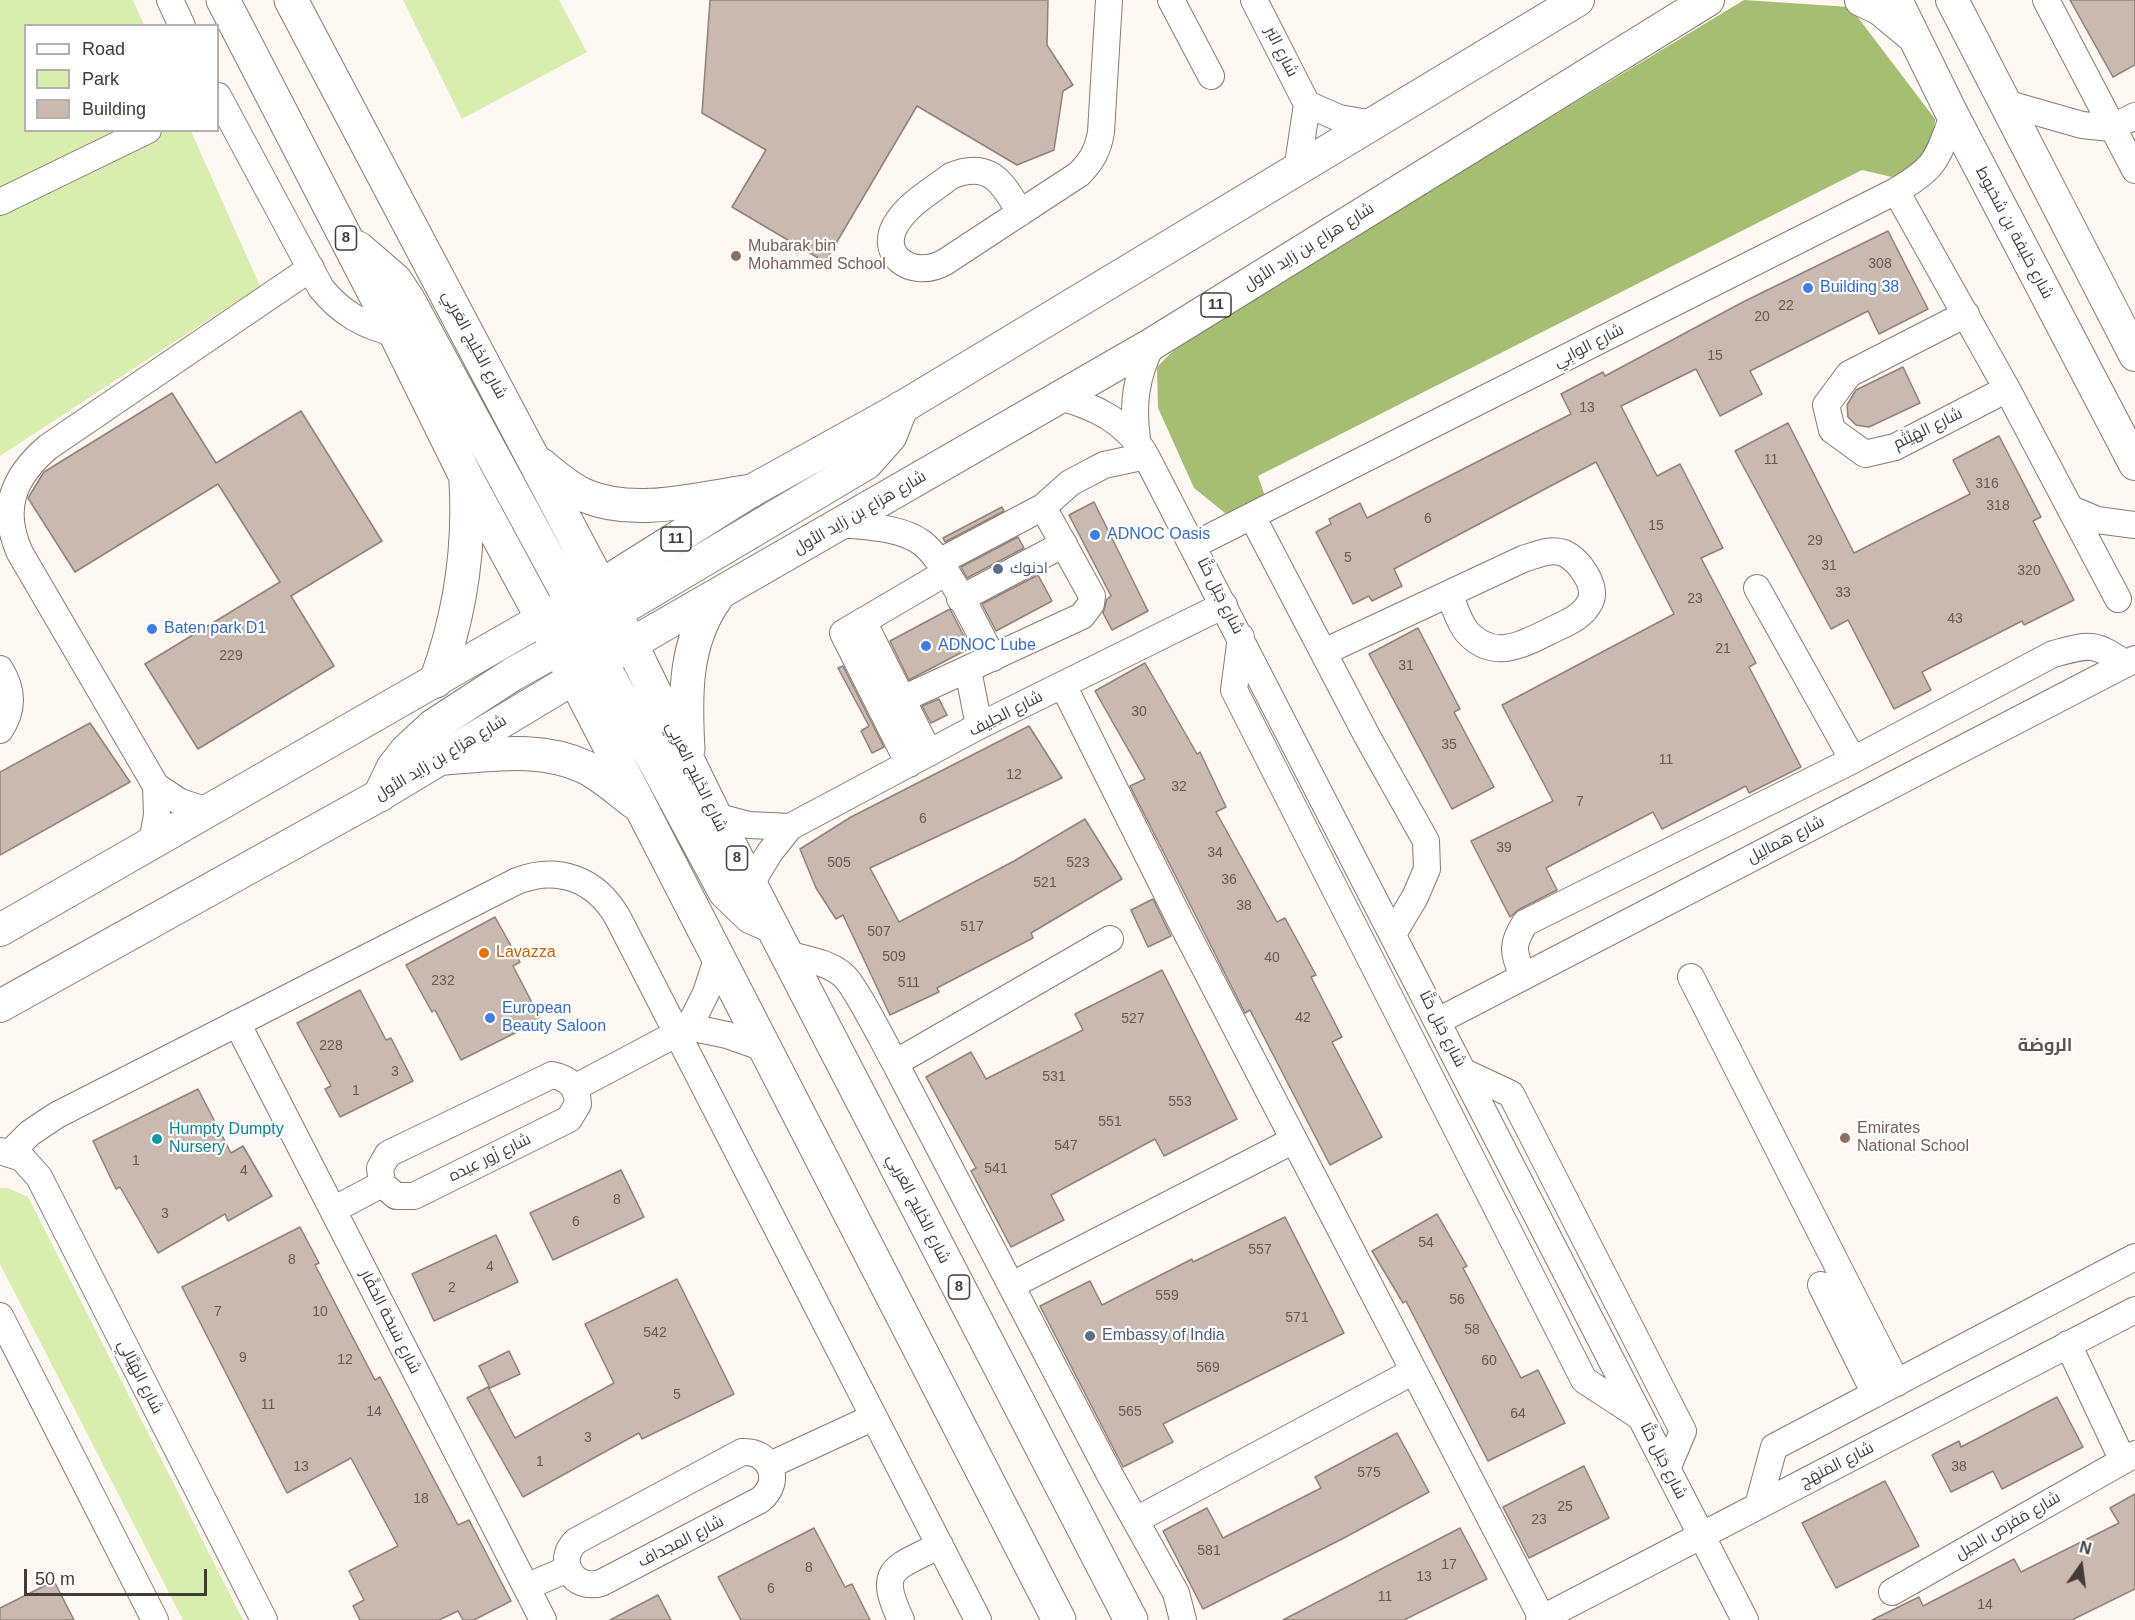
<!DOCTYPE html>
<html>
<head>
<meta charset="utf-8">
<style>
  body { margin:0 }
  #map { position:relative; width:2135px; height:1620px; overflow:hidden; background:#fef7f2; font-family:Arial,sans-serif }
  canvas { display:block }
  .legend { position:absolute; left:24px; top:24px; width:195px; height:108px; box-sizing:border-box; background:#fff; border:2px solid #b3b1af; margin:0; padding:8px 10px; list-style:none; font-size:18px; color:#423b36 }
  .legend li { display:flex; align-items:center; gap:12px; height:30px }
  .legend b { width:30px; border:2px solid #b3b1af }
  .north { position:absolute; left:2051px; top:1536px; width:60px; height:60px; -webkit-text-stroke:4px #fff; paint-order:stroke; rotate:14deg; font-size:16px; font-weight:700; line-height:24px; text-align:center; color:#423b36 }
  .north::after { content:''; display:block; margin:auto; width:21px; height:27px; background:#423b36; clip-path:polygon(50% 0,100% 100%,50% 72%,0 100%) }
  .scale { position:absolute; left:24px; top:1569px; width:183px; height:27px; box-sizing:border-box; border:3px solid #423b36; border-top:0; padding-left:8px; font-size:18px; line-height:21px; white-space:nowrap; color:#423b36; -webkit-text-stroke:4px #fff; paint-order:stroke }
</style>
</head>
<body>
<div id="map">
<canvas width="2135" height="1620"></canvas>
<ul class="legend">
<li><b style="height:8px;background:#fff"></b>Road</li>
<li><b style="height:16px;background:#d7eeaf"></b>Park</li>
<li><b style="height:16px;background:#cab9ae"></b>Building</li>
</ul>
<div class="north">N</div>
<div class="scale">50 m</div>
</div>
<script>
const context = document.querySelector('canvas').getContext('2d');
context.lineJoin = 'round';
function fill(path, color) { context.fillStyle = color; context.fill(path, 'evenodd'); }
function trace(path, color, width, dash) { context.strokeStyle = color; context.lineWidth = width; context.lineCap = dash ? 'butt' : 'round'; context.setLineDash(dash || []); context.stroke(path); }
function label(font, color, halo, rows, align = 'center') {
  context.font = font + ' Arial,Cairo,sans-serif'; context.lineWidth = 4.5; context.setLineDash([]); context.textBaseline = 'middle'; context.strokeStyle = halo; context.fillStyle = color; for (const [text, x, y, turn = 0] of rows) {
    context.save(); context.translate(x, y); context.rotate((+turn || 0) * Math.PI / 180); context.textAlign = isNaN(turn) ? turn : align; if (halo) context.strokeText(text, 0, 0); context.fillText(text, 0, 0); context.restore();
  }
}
fill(new Path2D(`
  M0 0H133L144 25 26 26V130L191 131 260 286 0 456Z
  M403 0H559L587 52 462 119Z
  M0 1188H8L28 1197 243 1620H183L0 1264Z`), '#d7eeaf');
fill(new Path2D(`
  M1744 0 1850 7 1935 119C1933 159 1924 157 1892 177L1862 170 1258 476 1266 499 1248 512 1225 513 1194 488 1158 408 1157 367 1185 339Z`), '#a4bf71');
const building = new Path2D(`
  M710 0H1048L1047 45 1073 85 1063 91 1054 150 1017 165 917 106 825 262 732 207 766 150 702 113Z
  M2070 0H2135V65L2113 77Z
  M1888 231 1928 309 1879 334 1868 311 1750 371 1762 394 1720 416 1696 369 1621 406 1657 476 1680 464 1723 548 1701 558 1756 663 1749 667 1801 767 1749 793 1746 786 1662 829 1653 812 1546 868 1557 890 1518 910 1510 917 1471 841 1553 801 1502 705 1674 614 1596 462 1394 569 1402 586 1372 601 1369 596 1353 604 1316 532 1331 524 1329 519 1360 503 1367 518 1571 414 1561 394 1603 372 1605 376 1743 302Z
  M1903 367 1920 403 1869 427 1856 425 1848 417 1847 405 1856 390Z
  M172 393 216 463 301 411 382 541 291 596 334 666 198 749 145 664 280 582 218 484 75 572 28 498 44 472Z
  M1788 423 1854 553 1970 494 1953 460 1999 436 2041 517 2033 521 2074 600 2024 625 2022 621 1922 672 1931 690 1894 709 1848 620 1831 629 1735 451Z
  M1094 502 1148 611 1112 630 1103 613 1107 599 1111 596 1069 515Z
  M1002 507 1004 511 945 542 943 538Z
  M1018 537 1024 548 967 578 961 567Z
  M1038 575 1052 601 996 631 982 604Z
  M950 609 970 648 909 680 890 641Z
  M1418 628 1460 709 1454 712 1494 787 1452 809 1369 654Z
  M1145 663 1197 754 1200 752 1226 807 1216 812 1277 922 1285 918 1316 975 1311 977 1342 1037 1332 1042 1382 1137 1330 1165 1250 1010 1245 1013 1130 786 1145 779 1095 691Z
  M843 666 884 747 872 753 861 731 869 726 838 668Z
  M939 699 947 715 931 723 922 706Z
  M90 723 130 782 0 855V772Z
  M1029 726 1062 778 870 868 899 922 1014 861 1085 819 1122 879 1031 933 1033 938 937 988 939 992 890 1015 843 915 836 919 816 888 800 849 851 817Z
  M1153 899 1171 936 1148 947 1131 910Z
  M495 917 520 962 513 966 541 1020 461 1060 435 1010 432 1012 406 965Z
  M1162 970 1237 1119 1164 1156 1155 1139 1051 1195 1064 1220 1011 1247 971 1171 976 1168 926 1077 971 1052 986 1079 1083 1030 1075 1014Z
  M360 990 386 1040 391 1038 413 1081 340 1117 325 1089 331 1086 297 1023Z
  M198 1089 231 1153 243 1146 272 1196 228 1221 225 1214 158 1253 120 1187 116 1189 93 1141Z
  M621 1170 644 1217 553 1260 530 1213Z
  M1437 1214 1467 1266 1463 1268 1521 1378 1538 1370 1565 1423 1488 1461 1406 1301 1403 1303 1372 1251Z
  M1285 1217 1344 1333 1163 1424 1173 1442 1123 1467 1040 1306 1090 1281 1102 1305 1192 1259 1193 1262Z
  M300 1227 319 1263 315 1265 375 1380 380 1377 458 1525 469 1520 511 1601 474 1620H463L458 1611 439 1620H360L353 1606 364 1600 349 1571 398 1546 351 1458 287 1493 182 1287Z
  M496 1235 518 1282 434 1321 412 1274Z
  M677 1279 734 1394 642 1439 639 1433 523 1497 467 1398 488 1387 515 1438 614 1383 585 1324Z
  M509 1351 520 1374 490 1388 479 1366Z
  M2057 1397 2083 1447 2002 1489 1993 1471 1951 1492 1932 1455 1959 1441 1961 1447Z
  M1397 1433 1429 1492 1342 1539 1203 1609 1163 1531 1207 1508 1223 1538 1321 1488 1315 1477Z
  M1584 1466 1609 1518 1529 1558 1503 1507Z
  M1885 1481 1919 1546 1836 1588 1802 1523Z
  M2135 1494V1589L2072 1620H1872L1919 1597 1923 1606 2014 1559 2021 1572 2119 1523 2110 1508Z
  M814 1528 845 1587 852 1584 870 1620H741L718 1577Z
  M1460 1528 1487 1579 1404 1620H1283Z
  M54 1581 74 1620H0V1608Z
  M658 1595 671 1620H610Z`);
fill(building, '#cab9ae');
trace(building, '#918177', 1.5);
const minor = new Path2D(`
  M170 0 182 26
  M1171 0 1211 76
  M1254 0 1307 104 1297 171
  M2046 0 2135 170
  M218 96 321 288C341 313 364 326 395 333
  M2005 103 2082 125 2111 128 2135 116
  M1307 104 1339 118 1374 124
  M1896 191 2007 389 2118 599
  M0 202 148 130
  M1020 213C1003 182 989 160 951 176 934 189 910 203 898 221 875 254 912 281 945 262L1079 174C1092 161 1098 150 1101 132L1109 0
  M1966 314 1849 374 1826 405 1832 430 1865 454 1895 447 2007 389
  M1060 397C1096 407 1127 422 1146 456L1745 1620
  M1137 439C1132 404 1136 376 1152 344
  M2071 509 2097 520 2135 525
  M1252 516 1367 736 1426 841 1427 869 1415 897 1393 934
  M841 524C867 527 901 527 922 543 948 563 976 628 993 658
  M1194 545 1896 191C1938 166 1936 160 1953 116
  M939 562 1043 507 1070 483 1085 475 1104 465 1146 456
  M1757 588 1853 760
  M960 599 1064 544
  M863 621 929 753
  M1241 637 1234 690 1584 1380 1639 1416
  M1324 652 1523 559C1536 555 1550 548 1564 553 1579 560 1598 586 1590 602 1582 618 1566 623 1550 631 1522 645 1493 661 1467 632 1459 623 1454 605 1449 594
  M0 669C13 690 14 709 0 730
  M968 670 979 726
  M1063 685 1180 920 1543 1620
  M881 709 1082 616 1091 604 1092 596 1043 507
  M909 764 843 633 945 573
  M208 811 180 802 156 786 20 553C0 509 13 477 48 447L311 268
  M715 816 749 825 790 827
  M152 843 157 815 156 786
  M750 885 770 852 790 827 979 726 1224 605
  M787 954C805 959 828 962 843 975 855 985 885 1045 895 1063L1110 1475 1176 1593 1183 1620
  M1523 977C1514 952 1510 947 1525 923L1853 760 2053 654C2091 644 2093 642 2126 664
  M1691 977 1897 1383
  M1438 1021 2135 659
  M237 1023 543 1620
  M689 1027 727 1035 764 1048
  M895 1063 1110 939
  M1464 1072 1511 1094 1683 1431 1667 1469
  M552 1075C569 1078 577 1087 578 1104L569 1119 414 1196H396L382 1184 380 1168 388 1154Z
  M574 1088 689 1027 706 993 718 956
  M0 1151 22 1158 39 1177 264 1620
  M10 1153 30 1133 57 1115 517 881C558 865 596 879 618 918L978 1620
  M333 1210 382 1184
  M1012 1285 1294 1140
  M1821 1285 1875 1394
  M0 1316 155 1620
  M2068 1344 2123 1461
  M742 1452C771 1450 783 1482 760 1500L601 1583C573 1591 555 1561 576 1541Z
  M770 1465 874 1417
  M1758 1506 1774 1447 2135 1257
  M1136 1520 1414 1371
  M526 1587 568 1569
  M1892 1592 2135 1454
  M901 1620C876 1567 895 1569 940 1545
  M1539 1620 2135 1310`);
const major = new Path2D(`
  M1861 0 1880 9 1910 34
  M1896 0 1953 116 2135 464
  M1952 0 2135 355
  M0 930 600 586 751 491 901 408 1578 0
  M0 1006 380 795 631 644 1152 344 1708 0`);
const highway = new Path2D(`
  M223 0 395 333 466 477 575 679 1059 1620
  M291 0 631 644 715 816 1131 1620
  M358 248 395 280 409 301 572 602 593 624 631 644
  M540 464C555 476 569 489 586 496 636 517 700 498 751 491
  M568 624 589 639 725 892 751 917 772 926
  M598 628 614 613 866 463 890 436 901 408
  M436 681C460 616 470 551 466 482
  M688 749C685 696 684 643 716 598
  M444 758C491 755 540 746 585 767 603 776 618 790 634 802
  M380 795 393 768 407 750 433 726 513 674 576 639`);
trace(minor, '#897a6f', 28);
trace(major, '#897a6f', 34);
trace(highway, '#897a6f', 35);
trace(minor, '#fff', 26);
trace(major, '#fff', 32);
trace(highway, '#fff', 33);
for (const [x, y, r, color] of [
  [736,256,6,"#8d6e63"],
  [1808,288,6,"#3f7fe0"],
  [1095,535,6,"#3f7fe0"],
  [998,569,6,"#5c6f8a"],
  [152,629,6,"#3f7fe0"],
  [926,646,6,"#3f7fe0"],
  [484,953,6,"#e8710a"],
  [490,1018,6,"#3f7fe0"],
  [1845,1138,6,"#8d6e63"],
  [157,1139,6,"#0f9aa8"],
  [1090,1336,6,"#5c6f8a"]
]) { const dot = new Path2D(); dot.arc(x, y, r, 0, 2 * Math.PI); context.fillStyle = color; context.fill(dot); trace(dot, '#fff', 2); }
label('14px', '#645a54', null, [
  ["308",1880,264],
  ["22",1786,306],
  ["20",1762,317],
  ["15",1715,356],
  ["13",1587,408],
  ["11",1771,460],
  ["316",1987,484],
  ["318",1998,506],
  ["6",1428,519],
  ["15",1656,526],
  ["29",1815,541],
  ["5",1348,558],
  ["31",1829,566],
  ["320",2029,571],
  ["33",1843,593],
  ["23",1695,599],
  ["43",1955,619],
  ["21",1723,649],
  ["229",231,656],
  ["31",1406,666],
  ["30",1139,712],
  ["35",1449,745],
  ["11",1666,760],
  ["12",1014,775],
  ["32",1179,787],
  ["7",1580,802],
  ["6",923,819],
  ["39",1504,848],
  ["34",1215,853],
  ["505",839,863],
  ["523",1078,863],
  ["36",1229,880],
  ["521",1045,883],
  ["38",1244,906],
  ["517",972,927],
  ["507",879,932],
  ["509",894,957],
  ["40",1272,958],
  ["232",443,981],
  ["511",909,983],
  ["42",1303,1018],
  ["527",1133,1019],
  ["228",331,1046],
  ["3",395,1072],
  ["531",1054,1077],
  ["1",356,1091],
  ["553",1180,1102],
  ["551",1110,1122],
  ["547",1066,1146],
  ["1",136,1161],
  ["541",996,1169],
  ["4",244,1171],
  ["8",617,1200],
  ["3",165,1214],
  ["6",576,1222],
  ["54",1426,1243],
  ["557",1260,1250],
  ["8",292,1260],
  ["4",490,1267],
  ["2",452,1288],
  ["559",1167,1296],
  ["56",1457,1300],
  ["7",218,1312],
  ["10",320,1312],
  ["571",1297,1318],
  ["58",1472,1330],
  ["542",655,1333],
  ["9",243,1358],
  ["12",345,1360],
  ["60",1489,1361],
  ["569",1208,1368],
  ["5",677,1395],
  ["11",268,1405],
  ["14",374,1412],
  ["565",1130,1412],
  ["64",1518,1414],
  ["3",588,1438],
  ["1",540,1462],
  ["13",301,1467],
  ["38",1959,1467],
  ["575",1369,1473],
  ["18",421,1499],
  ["25",1565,1507],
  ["23",1539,1520],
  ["581",1209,1551],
  ["17",1449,1565],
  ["8",809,1568],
  ["13",1424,1577],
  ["6",771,1589],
  ["11",1385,1597],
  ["14",1985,1605]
]);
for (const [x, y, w] of [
  [346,238,21],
  [1216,305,30],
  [676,539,30],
  [737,858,21],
  [959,1287,21]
]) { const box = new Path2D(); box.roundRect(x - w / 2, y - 12, w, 24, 4.5); context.fillStyle = '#fff'; context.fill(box); trace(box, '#423b36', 1.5); }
label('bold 15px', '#423b36', null, [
  ["8",346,238],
  ["11",1216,305],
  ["11",676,539],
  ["8",737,858],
  ["8",959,1287]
]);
label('16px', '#423b36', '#fff', [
  ["شارع البَر",1281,52,63],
  ["شارع خليفة بن شخبوط",2014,233,62],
  ["شارع هزاع بن زايد الأول",1309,247,-32],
  ["شارع الخَلِيج العَربِي",474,345,62],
  ["شارع الوابِي",1589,346,-27],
  ["شارع الهَيْثَم",1928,429,-26],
  ["شارع هزاع بن زايد الأول",860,513,-30],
  ["شارع جَبَل حَتَّا",1220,596,63],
  ["شارع الحِلِيف",1006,714,-27],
  ["شارع هزاع بن زايد الأول",441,758,-31],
  ["شارع الخَلِيج العَربِي",696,777,64],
  ["شارع هَمالِيل",1786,840,-27],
  ["شارع جَبَل حَتَّا",1442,1029,63],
  ["شارع زُور عِيده",490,1158,-26],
  ["شارع الخَلِيج العَربِي",918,1209,63],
  ["شارع سَبخة الحَفَّار",390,1322,63],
  ["شارع الهَيَّالي",140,1377,63],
  ["شارع جَبَل حَتَّا",1663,1461,63],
  ["شارع المَنهَج",1837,1465,-27],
  ["شارع مَفرَص الحِيل",2008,1526,-30],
  ["شارع المِجداف",681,1542,-27]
]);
label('16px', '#785e54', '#fff', [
  ["Mubarak bin",748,247],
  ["Mohammed School",748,265],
  ["Emirates",1857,1129],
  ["National School",1857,1147]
], 'left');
label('16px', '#366cbe', '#fff', [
  ["Building 38",1820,288],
  ["ADNOC Oasis",1107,535],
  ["Baten park D1",164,629],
  ["ADNOC Lube",938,646],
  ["European",502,1009],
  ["Beauty Saloon",502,1027]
], 'left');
label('16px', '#4e5e75', '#fff', [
  ["ادنوك",1010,569],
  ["Embassy of India",1102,1336]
], 'left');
label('16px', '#c56008', '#fff', [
  ["Lavazza",496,953]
], 'left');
label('16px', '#0d838f', '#fff', [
  ["Humpty Dumpty",169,1130],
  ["Nursery",169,1148]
], 'left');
label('bold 18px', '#605248', '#fff', [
  ["الروضة",2045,1046]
]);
</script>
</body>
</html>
